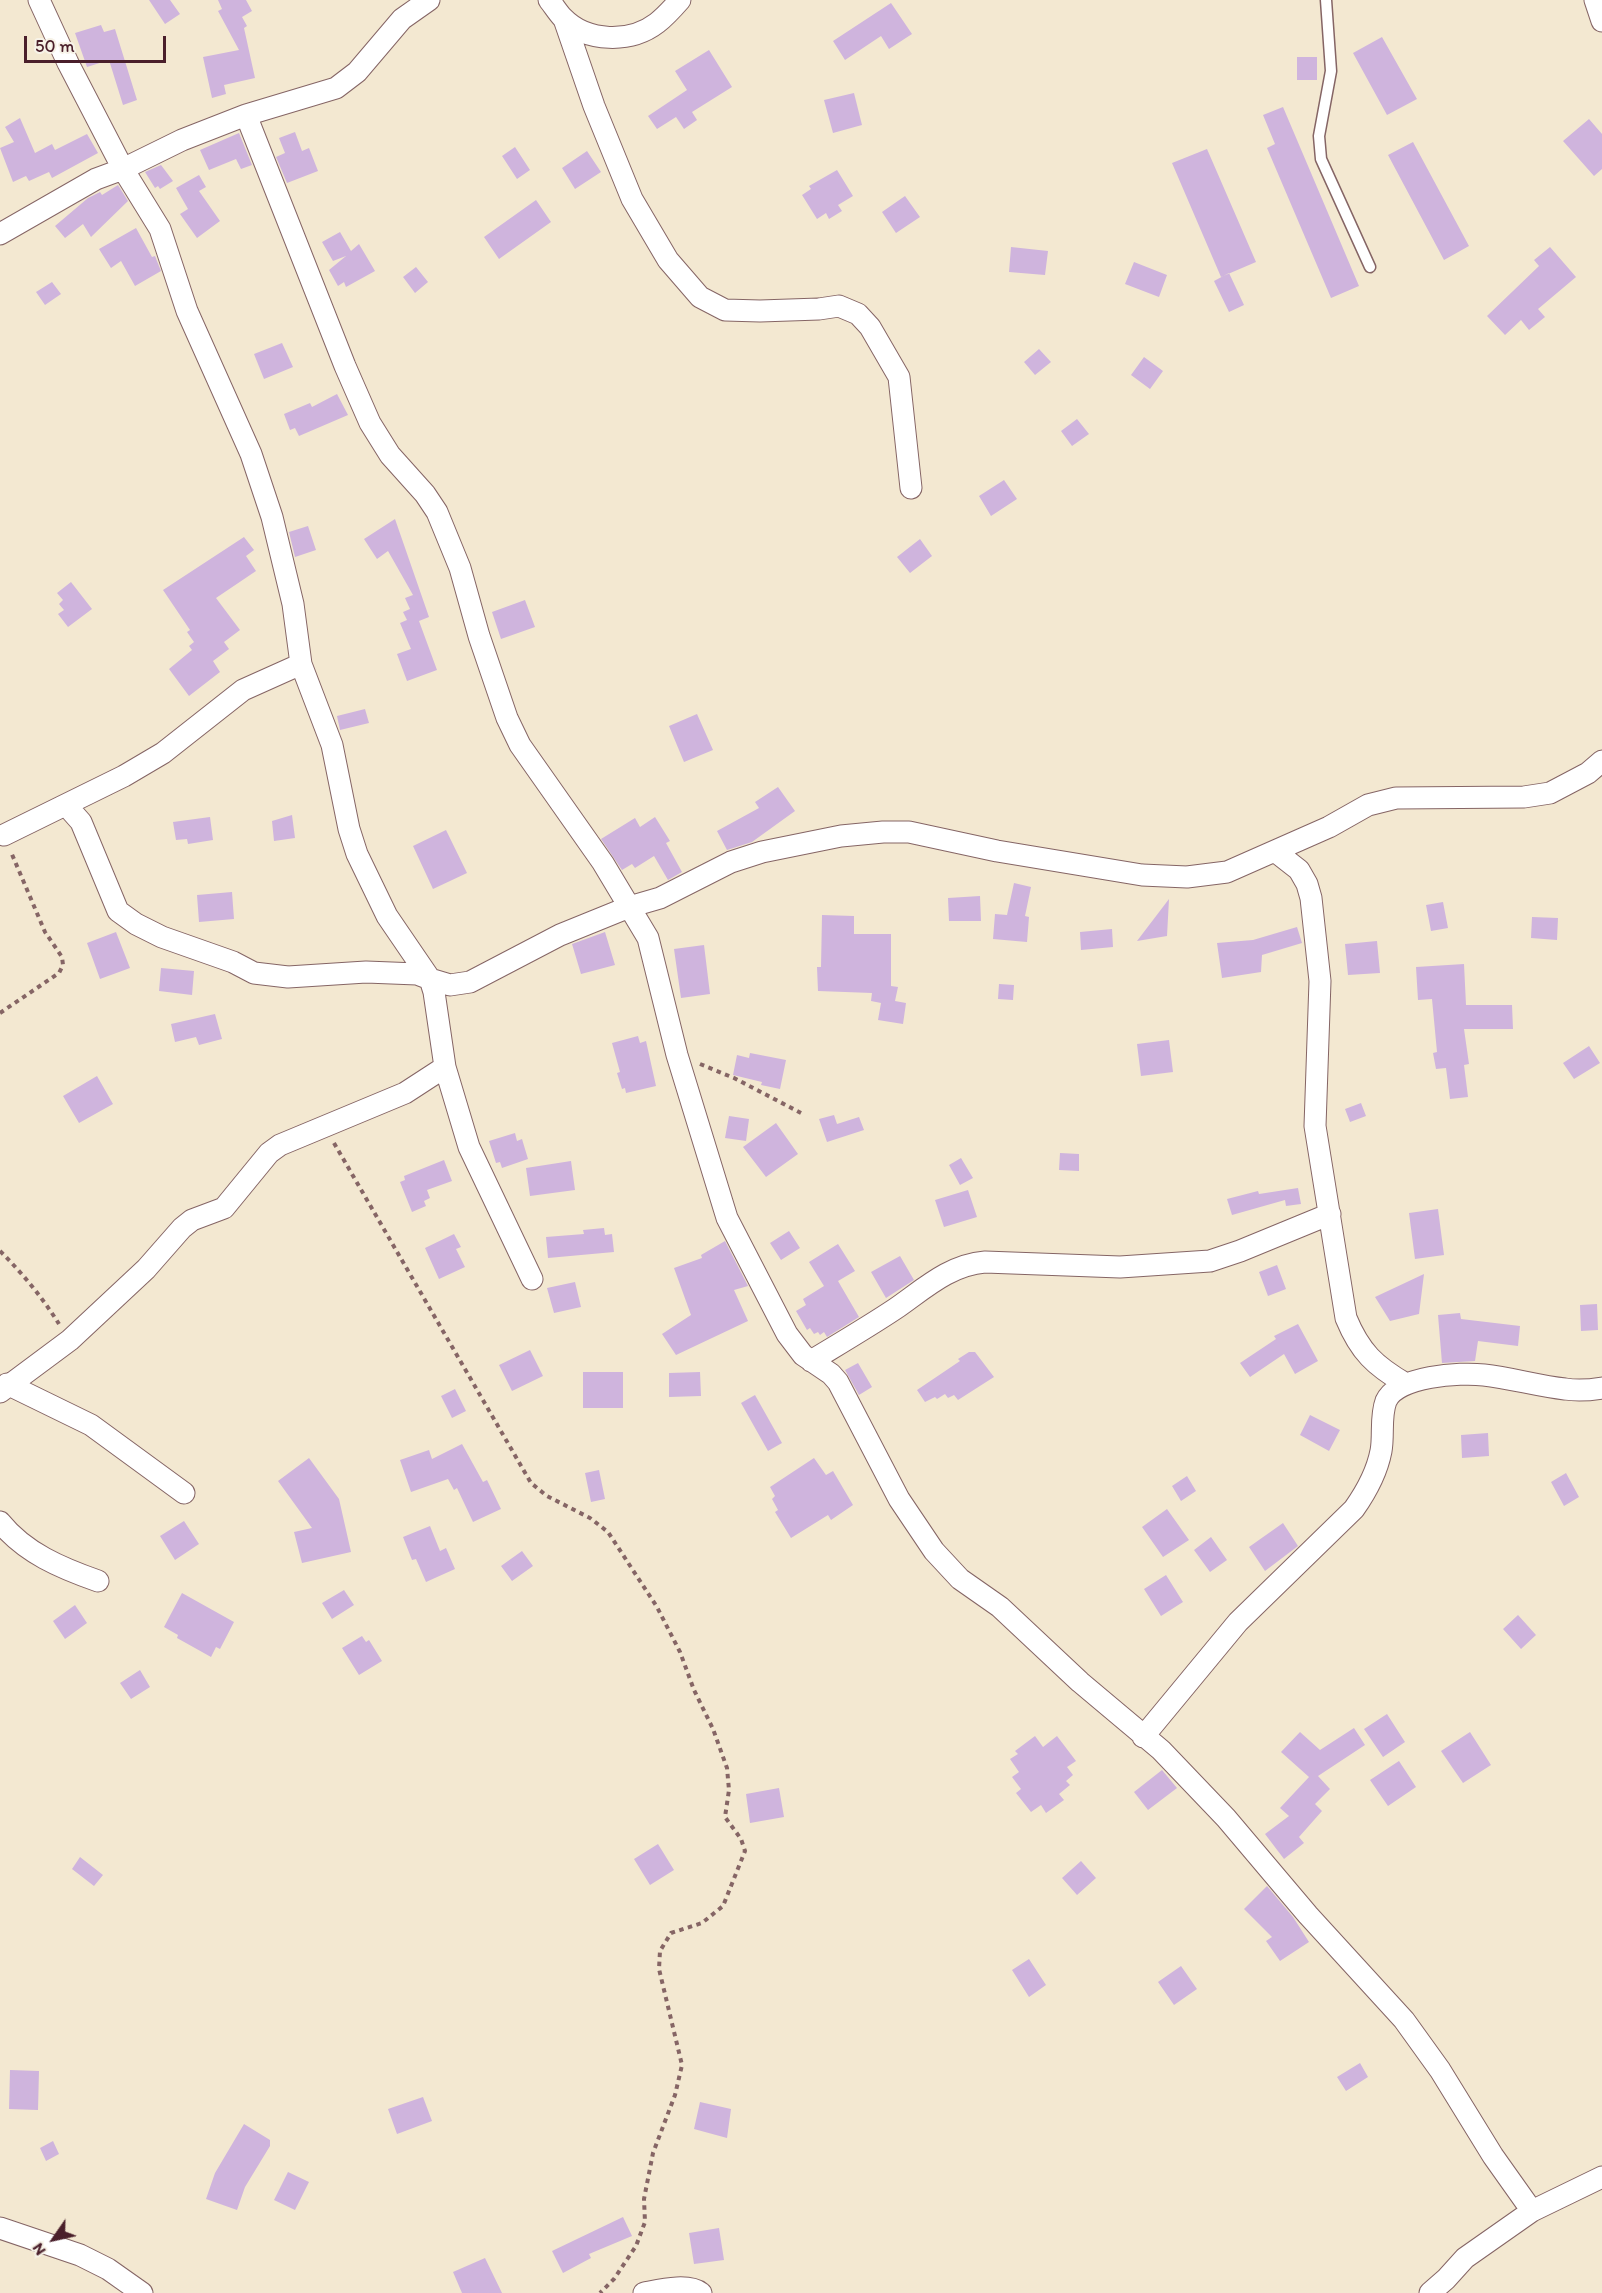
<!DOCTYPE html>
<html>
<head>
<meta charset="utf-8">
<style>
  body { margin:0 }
  #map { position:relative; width:1602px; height:2293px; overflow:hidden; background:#f3e8d1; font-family:Itim,sans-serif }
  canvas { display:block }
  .north { position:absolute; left:24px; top:2209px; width:60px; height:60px; -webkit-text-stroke:4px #f7f3e8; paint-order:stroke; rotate:236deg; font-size:16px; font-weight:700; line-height:24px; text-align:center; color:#4a1f2b }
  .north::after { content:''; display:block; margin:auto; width:21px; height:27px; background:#4a1f2b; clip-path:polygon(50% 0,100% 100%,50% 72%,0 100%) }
  .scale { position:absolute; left:24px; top:36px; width:142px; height:27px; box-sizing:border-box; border:3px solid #4a1f2b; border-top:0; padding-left:8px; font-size:18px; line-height:21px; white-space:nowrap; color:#4a1f2b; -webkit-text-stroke:4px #f7f3e8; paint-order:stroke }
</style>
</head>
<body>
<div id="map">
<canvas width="1602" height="2293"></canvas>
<div class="north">N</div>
<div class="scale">50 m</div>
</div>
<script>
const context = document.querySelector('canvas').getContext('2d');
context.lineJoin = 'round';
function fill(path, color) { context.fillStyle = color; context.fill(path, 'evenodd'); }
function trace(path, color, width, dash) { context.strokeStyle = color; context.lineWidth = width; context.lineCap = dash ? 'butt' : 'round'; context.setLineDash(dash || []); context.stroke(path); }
fill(new Path2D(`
  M149 0H170L180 14 165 24Z
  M218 0H246L252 11 242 17 247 26 244 28 255 78 224 85 226 94 212 98 203 57 239 50 218 11 222 9Z
  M891 3 912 34 889 49 881 36 845 60 833 41Z
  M101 25 104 32 115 29 137 100 123 105 109 60 87 67 75 33Z
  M1382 37 1417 99 1387 115 1353 53Z
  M709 50 732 87 692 112 697 120 684 129 676 117 657 129 648 116 687 90 675 71Z
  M1297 57H1317V80H1297Z
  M854 93 862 125 833 133 824 100Z
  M1283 107 1359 286 1331 298 1267 148 1275 144 1263 115Z
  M20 118 35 153 52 144 55 150 87 134 98 153 52 178 49 172 29 181 26 176 13 182 0 148 14 142 5 127Z
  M1589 119 1602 134V169L1594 176 1563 141Z
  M295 132 302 151 309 148 318 171 287 183 276 157 285 153 279 138Z
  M239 133 252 165 241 169 236 159 209 170 200 150Z
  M1413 142 1469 246 1444 260 1388 155Z
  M515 147 530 170 517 179 502 156Z
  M1207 149 1256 262 1221 277 1172 163Z
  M587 151 601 172 575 189 562 168Z
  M161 165 173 181 160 189 158 186 155 188 145 172Z
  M837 170 853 196 838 205 842 211 829 219 826 213 817 219 802 195 811 189 809 186Z
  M199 175 206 187 199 191 220 221 197 238 180 214 188 209 176 188Z
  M118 185 128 201 91 237 83 224 65 238 55 226 88 198 100 192 102 195Z
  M905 196 920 217 896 233 882 212Z
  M536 200 551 222 499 259 484 237Z
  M136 228 152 257 155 256 161 271 135 286 121 261 111 268 99 249Z
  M340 232 351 251 359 244 375 271 346 287 344 282 338 286 329 270 346 256 333 261 322 242Z
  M1011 247 1048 251 1045 275 1009 272Z
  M1550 247 1576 277 1538 309 1545 317 1529 330 1521 320 1505 335 1487 316 1539 266 1534 260Z
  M1134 262 1167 275 1159 297 1125 284Z
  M416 267 428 282 415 293 403 277Z
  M1229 273 1244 305 1229 312 1214 281Z
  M52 282 61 294 45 305 36 292Z
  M282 343 293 367 264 379 254 354Z
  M1039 349 1051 362 1035 375 1024 362Z
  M1144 357 1163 371 1150 389 1131 375Z
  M337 394 348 415 299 436 295 428 290 430 284 414 310 403 312 407Z
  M1077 419 1089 434 1072 446 1061 431Z
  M1004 480 1017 499 991 516 979 496Z
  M395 519 429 617 419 621 437 670 407 681 397 654 411 649 400 623 407 620 403 612 410 609 405 598 413 595 388 551 377 559 364 539Z
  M308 526 316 550 295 557 289 532Z
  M244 537 254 550 246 556 256 571 216 598 240 630 224 642 229 649 213 661 220 672 189 696 169 669 192 650 189 646 194 642 187 632 190 630 163 590Z
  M920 539 932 556 910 573 897 557Z
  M71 582 92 609 68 627 58 614 64 610 59 604 63 600 57 593Z
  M525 600 535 627 501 639 492 612Z
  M365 709 369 723 340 730 337 716Z
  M697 714 713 750 684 762 669 726Z
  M778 787 795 811 752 842 727 850 717 831 759 808 755 802Z
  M292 815 295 838 274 841 272 821Z
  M210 817 213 840 188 844 187 839 176 840 173 822Z
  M655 817 670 841 666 843 682 872 668 880 654 856 635 868 632 864 622 870 601 839 635 818 640 827Z
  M446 830 467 873 433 889 413 846Z
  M1014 883 1031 887 1025 916 1029 917 1027 942 993 939 995 914 1007 915Z
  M232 892 234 919 199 922 197 895Z
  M980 896 981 921H949L948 898Z
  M1169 899 1167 936 1137 941Z
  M1443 902 1448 928 1431 931 1426 905Z
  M822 915 854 916V934H891V986L898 987 895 1001 906 1003 903 1024 878 1020 881 1003 871 1001 872 993 818 991 817 967H821Z
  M1532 917 1558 918 1557 940 1531 938Z
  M1297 927 1302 943 1262 955 1261 972 1222 978 1217 943 1253 940Z
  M1112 929 1113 947 1081 950 1080 932Z
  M116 932 130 968 100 979 87 943Z
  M605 932 615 965 581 974 572 944Z
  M1377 941 1380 973 1348 975 1345 944Z
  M704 945 710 994 681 998 674 949Z
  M1464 964 1466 1005H1512L1513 1029H1464L1469 1064 1464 1065 1468 1097 1450 1099 1446 1068 1436 1069 1433 1053 1437 1052 1432 999 1418 1000 1416 967Z
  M161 968 194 971 192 995 159 991Z
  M999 984 1014 985 1013 1000 998 999Z
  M215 1014 222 1039 199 1045 196 1037 175 1042 171 1024Z
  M638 1036 640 1043 646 1041 656 1086 626 1093 625 1088 622 1089 617 1073 620 1072 612 1043Z
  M1169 1040 1173 1072 1141 1076 1137 1044Z
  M1589 1046 1600 1063 1574 1079 1563 1063Z
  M750 1053 786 1060 780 1089 761 1085 762 1082 733 1075 737 1055 749 1058Z
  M97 1076 113 1104 79 1123 63 1096Z
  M1361 1103 1366 1116 1350 1122 1345 1109Z
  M834 1115 837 1124 859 1117 864 1130 827 1142 819 1119Z
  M729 1116 749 1119 746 1141 725 1138Z
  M776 1123 798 1154 766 1177 743 1147Z
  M515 1133 517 1141 522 1139 528 1159 502 1168 500 1162 496 1163 489 1141Z
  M1060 1153 1079 1154V1171L1059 1170Z
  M961 1158 973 1178 960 1185 949 1165Z
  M444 1160 452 1181 427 1190 430 1198 424 1201 426 1206 412 1212 400 1182 405 1180 404 1176Z
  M571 1161 575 1190 530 1196 526 1168Z
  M1298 1188 1301 1204 1286 1206 1285 1200 1232 1215 1227 1199 1258 1191 1259 1194Z
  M968 1190 977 1217 944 1227 935 1200Z
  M1438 1209 1444 1255 1415 1259 1409 1213Z
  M604 1228 605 1235 612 1234 614 1252 548 1258 546 1237 584 1234 583 1230Z
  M789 1231 800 1248 781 1260 770 1243Z
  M454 1234 461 1247 456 1249 465 1267 439 1279 425 1248Z
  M725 1241 748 1286 734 1290 748 1321 676 1355 662 1334 691 1315 674 1268 702 1258 701 1255Z
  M838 1244 855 1271 838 1281 859 1317 827 1337 824 1332 820 1335 818 1332 814 1334 810 1328 807 1330 796 1311 806 1305 803 1299 824 1286 809 1262Z
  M900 1256 914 1280 886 1298 871 1272Z
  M1277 1265 1286 1289 1268 1296 1259 1272Z
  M1424 1274 1419 1314 1390 1321 1375 1297Z
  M575 1282 581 1307 554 1313 547 1288Z
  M1597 1304 1598 1330 1581 1331 1580 1305Z
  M1460 1313 1461 1319 1520 1326 1518 1346 1478 1341 1475 1361 1442 1363 1438 1315Z
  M1298 1324 1318 1361 1295 1374 1284 1354 1250 1377 1240 1363 1276 1339 1274 1336Z
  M530 1350 543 1376 512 1391 499 1365Z
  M969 1352H975L994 1377 958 1400 954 1395 948 1398 945 1394 937 1399 935 1397 925 1402 917 1390 960 1361 958 1359Z
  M858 1363 872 1387 859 1395 845 1370Z
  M583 1372H623V1408H583Z
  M700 1372 701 1396 669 1397V1373Z
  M455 1389 466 1411 452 1418 441 1396Z
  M755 1395 782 1443 768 1451 741 1403Z
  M1310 1415 1340 1430 1329 1451 1300 1435Z
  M1488 1433 1489 1456 1462 1458 1461 1435Z
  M462 1444 483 1482 487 1480 501 1509 473 1522 457 1488 454 1490 448 1479 411 1492 400 1460 429 1450 432 1459Z
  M309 1458 339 1499 351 1552 302 1563 294 1532 312 1528 278 1481Z
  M814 1458 826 1475 833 1471 853 1505 831 1520 828 1515 791 1538 775 1512 778 1510 772 1499 775 1496 770 1487Z
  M599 1470 605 1499 591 1502 585 1473Z
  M1566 1473 1579 1497 1564 1506 1551 1482Z
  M1187 1476 1196 1491 1181 1501 1172 1486Z
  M1167 1509 1189 1540 1163 1557 1142 1527Z
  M184 1521 199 1544 175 1560 160 1536Z
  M1283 1523 1298 1546 1265 1571 1249 1547Z
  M430 1526 440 1551 446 1548 455 1569 426 1582 416 1559 412 1560 403 1537Z
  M1211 1537 1227 1560 1210 1572 1194 1550Z
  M522 1551 533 1566 512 1581 501 1566Z
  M1166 1575 1183 1602 1161 1616 1144 1589Z
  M344 1590 354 1605 332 1619 322 1603Z
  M182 1593 234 1622 220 1649 216 1647 211 1657 177 1638 178 1635 164 1627Z
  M75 1605 87 1623 65 1639 53 1621Z
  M1518 1615 1536 1635 1521 1649 1503 1629Z
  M362 1636 366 1642 369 1640 382 1661 359 1675 342 1648Z
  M140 1670 150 1687 131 1699 120 1683Z
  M1387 1714 1405 1742 1383 1757 1364 1729Z
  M1354 1728 1365 1745 1318 1776 1330 1789 1315 1804 1322 1811 1299 1837 1304 1843 1284 1859 1265 1834 1289 1816 1280 1808 1309 1777 1281 1752 1300 1732 1320 1750Z
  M1470 1732 1491 1765 1463 1783 1441 1751Z
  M1035 1736 1043 1747 1057 1736 1076 1761 1067 1767 1073 1775 1066 1781 1070 1785 1059 1794 1064 1800 1046 1813 1041 1805 1031 1812 1016 1793 1021 1789 1012 1777 1019 1772 1010 1759 1018 1754 1015 1751Z
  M1399 1761 1416 1787 1388 1806 1370 1780Z
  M1162 1770 1177 1788 1148 1810 1134 1792Z
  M779 1788 784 1817 750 1823 746 1794Z
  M658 1844 674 1870 650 1885 634 1859Z
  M80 1857 103 1875 94 1886 72 1869Z
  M1081 1861 1096 1878 1077 1895 1062 1878Z
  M1267 1886 1293 1917 1309 1942 1280 1961 1266 1941 1272 1937 1244 1909Z
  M1029 1959 1046 1985 1029 1997 1012 1970Z
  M1181 1966 1197 1989 1174 2005 1158 1982Z
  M1360 2063 1368 2077 1346 2091 1337 2077Z
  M10 2070 39 2071 38 2110 9 2109Z
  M423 2097 432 2121 397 2134 388 2109Z
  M700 2102 731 2109 727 2138 694 2129Z
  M244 2124 270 2140V2146L245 2187 237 2210 206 2199 215 2173Z
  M53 2141 59 2154 46 2161 40 2148Z
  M288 2172 309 2182 295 2210 274 2200Z
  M623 2217 632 2236 589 2254 591 2258 563 2273 552 2251Z
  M719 2228 724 2260 694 2264 689 2233Z
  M485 2258 502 2293H462L453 2272Z`), '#cfb4dd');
const lane = new Path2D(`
  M1326 0 1331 71 1319 136 1321 159 1370 267`);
const street = new Path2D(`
  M39 0 68 63 123 169 160 229 187 311 251 454 272 517 293 604 301 664 332 745 349 829 357 854 387 916 430 979 450 985 470 982 560 935 629 907 660 898 731 862 762 852 841 836 883 832H909L997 851 1142 875 1187 877 1227 872 1329 827 1368 805 1396 798 1524 797 1550 793 1588 773 1602 761
  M549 0C554 6 558 13 563 18 587 43 631 43 657 23 666 16 673 8 680 0
  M1595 0 1602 21
  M564 19 594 106 632 199 668 260 700 297 725 310 760 311 819 309 839 306 858 314 870 327 899 377 911 488
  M246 115 345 366 370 423 390 455 425 494 437 512 460 568 479 636 507 718 520 745 603 863 648 938 677 1055 727 1218 787 1334 803 1355 831 1374 838 1382 899 1499 934 1551 960 1579 1000 1607 1080 1682 1161 1750 1226 1818 1308 1915 1404 2020 1440 2070 1493 2156 1532 2211
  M0 234 96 179 123 169 182 140 246 115 336 88 357 72 402 19 429 0
  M66 805 81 822 118 911 136 924 162 937 233 962 254 973 288 977 366 972 417 974 430 979 434 992 445 1067 469 1147 532 1279
  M4 835 124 776 163 753 243 690 301 664
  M1276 852 1299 870 1307 884 1311 898 1320 981 1315 1126 1346 1318C1360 1352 1375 1366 1406 1384
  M811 1361C839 1344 868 1327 895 1309 924 1289 949 1265 985 1262L1120 1267 1210 1261 1240 1251 1330 1214
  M7 1384 91 1425 184 1493
  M0 1392 70 1340 146 1269 182 1228 192 1220 224 1208 269 1153 280 1145 405 1093 445 1067
  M0 1522C25 1553 61 1568 98 1581
  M1143 1737 1238 1622 1354 1509C1366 1492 1377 1472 1381 1451 1384 1435 1380 1417 1386 1401 1397 1376 1460 1372 1484 1375 1511 1378 1538 1386 1565 1389 1578 1391 1590 1390 1602 1388
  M0 2228 80 2255 108 2269 142 2293
  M644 2293C660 2290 688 2283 701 2293
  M1430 2293 1446 2279 1465 2258 1532 2211 1602 2177`);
trace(lane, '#856565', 13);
trace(street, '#856565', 23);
trace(new Path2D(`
  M0 1013 59 973 63 965 62 957 45 932 11 852
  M700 1064 734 1078 801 1113
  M334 1143 531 1483 547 1496 590 1518 608 1532 657 1607 680 1652 694 1690 713 1729 727 1768 729 1790 725 1817 741 1839 745 1851 723 1906 702 1923 671 1933 660 1951 659 1969 682 2065 675 2095 653 2153 644 2199 645 2222 636 2246 614 2279 600 2293
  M0 1251C23 1274 42 1297 59 1324`), '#856565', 4, [4.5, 4.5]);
trace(lane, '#fff', 10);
trace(street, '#fff', 21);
</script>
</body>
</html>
